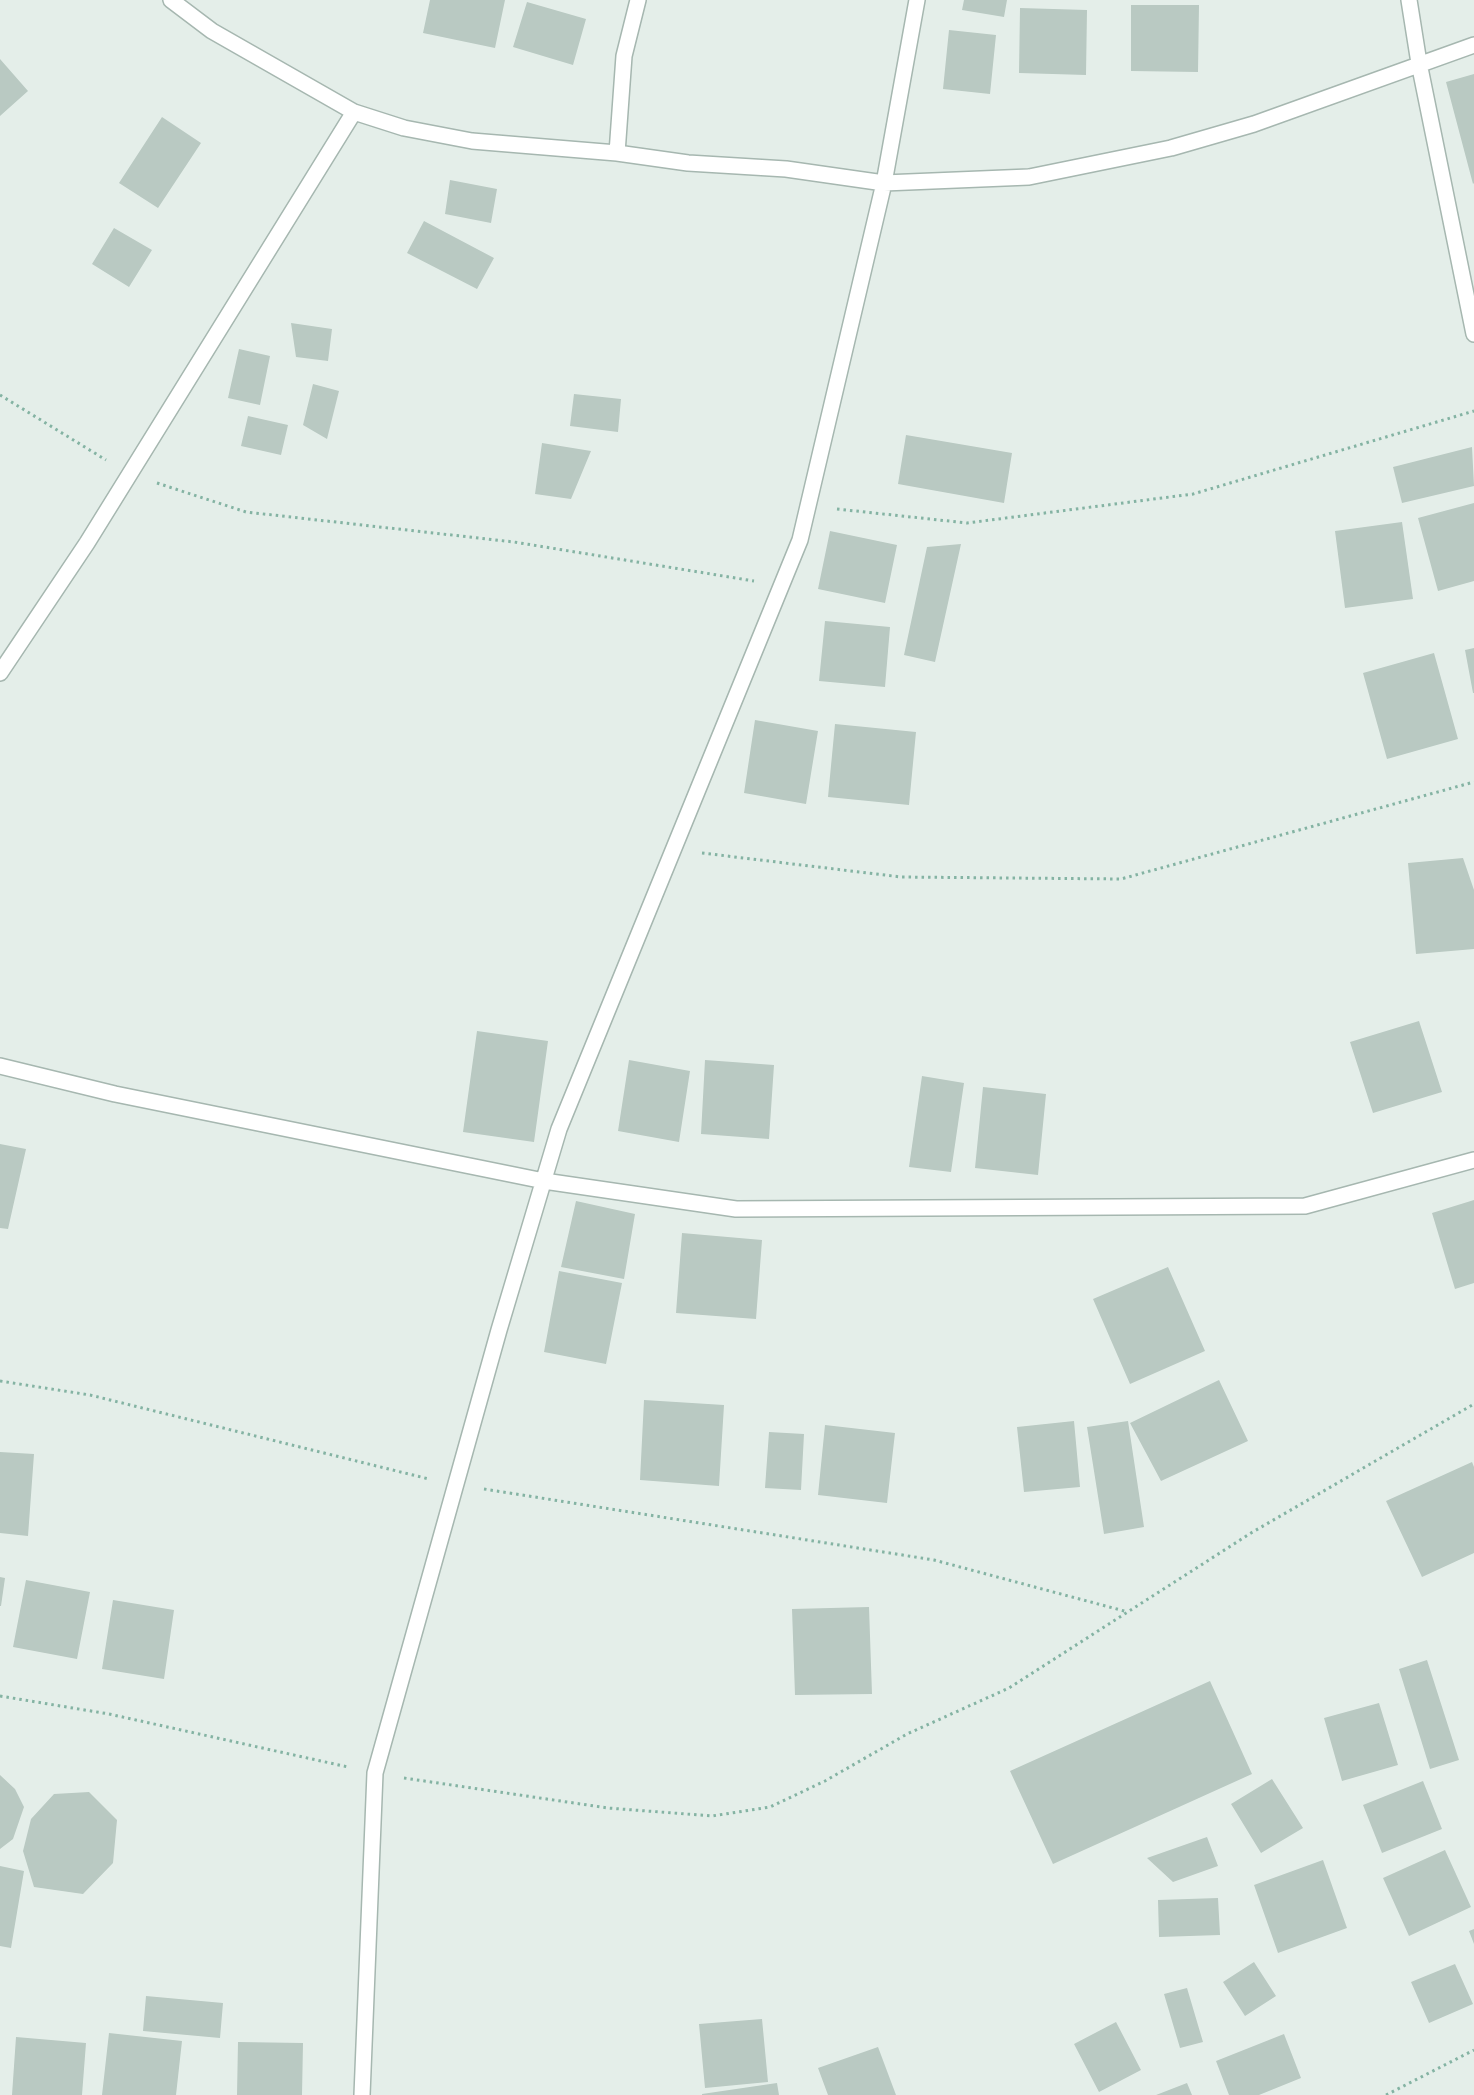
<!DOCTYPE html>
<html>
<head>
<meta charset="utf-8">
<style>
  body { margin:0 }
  canvas { display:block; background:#e4eee9 }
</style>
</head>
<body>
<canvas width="1474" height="2095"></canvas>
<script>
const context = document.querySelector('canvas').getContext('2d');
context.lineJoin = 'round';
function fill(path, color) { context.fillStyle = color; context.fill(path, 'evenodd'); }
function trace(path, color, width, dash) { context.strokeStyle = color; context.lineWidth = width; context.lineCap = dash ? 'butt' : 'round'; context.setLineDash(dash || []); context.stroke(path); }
fill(new Path2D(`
  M430 0H505L495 48 423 33Z
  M964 0H1007L1004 17 962 10Z
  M527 2 586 19 573 65 513 47Z
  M1131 5H1199L1198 72 1131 71Z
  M1020 8 1087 10 1086 75 1019 73Z
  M949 30 996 35 990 94 943 89Z
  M0 59 28 91 0 116Z
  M1474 74V183L1473 184 1446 82Z
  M162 117 201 143 158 208 119 183Z
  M450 180 497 189 491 223 445 214Z
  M424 221 494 258 477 289 407 253Z
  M114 228 152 250 129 287 92 264Z
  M291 323 332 329 328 361 296 357Z
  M239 349 270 356 260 405 228 398Z
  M313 384 339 391 327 439 303 425Z
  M574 394 621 399 618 432 570 426Z
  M248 416 288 425 281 455 241 446Z
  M906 435 1012 453 1004 503 898 484Z
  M542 443 591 451 571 499 535 494Z
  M1472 447 1474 486 1402 503 1393 467Z
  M1474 503V581L1438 591 1418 518Z
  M1402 522 1413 599 1345 608 1335 531Z
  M830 531 897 545 885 603 818 589Z
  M961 544 935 662 904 655 927 547Z
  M825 621 890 627 885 687 819 681Z
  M1474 648V693H1473L1465 650Z
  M1434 653 1458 739 1387 759 1363 673Z
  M755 720 818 731 806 804 744 793Z
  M835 724 916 732 909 805 828 797Z
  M1463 858 1474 890V949L1416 954 1408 863Z
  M1419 1021 1442 1092 1373 1113 1350 1042Z
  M477 1031 548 1041 534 1142 463 1132Z
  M629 1060 690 1071 679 1142 618 1131Z
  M705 1060 774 1065 769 1139 701 1134Z
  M922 1076 964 1083 951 1172 909 1167Z
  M983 1087 1046 1094 1038 1175 975 1168Z
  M0 1144 26 1149 8 1229 0 1228Z
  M1474 1200V1283L1455 1289 1432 1213Z
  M576 1201 635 1214 624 1279 561 1267Z
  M682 1233 762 1240 756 1319 676 1313Z
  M1168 1267 1205 1351 1130 1384 1093 1299Z
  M559 1271 622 1283 606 1364 544 1352Z
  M1219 1380 1248 1441 1161 1481 1130 1423Z
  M644 1400 724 1405 719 1486 640 1480Z
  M1074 1421 1080 1487 1024 1492 1017 1427Z
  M1128 1421 1144 1527 1104 1534 1087 1427Z
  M825 1425 895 1433 887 1503 818 1495Z
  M769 1432 804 1434 801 1490 765 1488Z
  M0 1452 34 1454 28 1536 0 1533Z
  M1472 1462 1474 1467V1553L1422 1577 1386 1501Z
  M0 1577 5 1578 1 1606H0Z
  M26 1580 90 1592 77 1659 13 1647Z
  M113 1600 174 1610 164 1679 102 1669Z
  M869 1607 872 1694 795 1695 792 1609Z
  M1427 1660 1459 1760 1430 1769 1399 1669Z
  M1210 1681 1252 1774 1053 1864 1010 1771Z
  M1379 1703 1398 1765 1342 1781 1324 1718Z
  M0 1775 15 1789 24 1807 13 1839 0 1849Z
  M1272 1779 1303 1828 1261 1853 1231 1804Z
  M1423 1781 1442 1829 1382 1853 1363 1805Z
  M89 1792 117 1820 113 1863 83 1894 34 1887 23 1851 31 1819 54 1794Z
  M1207 1837 1218 1866 1173 1882 1147 1858Z
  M1445 1850 1471 1907 1409 1936 1383 1878Z
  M1323 1860 1347 1928 1278 1953 1254 1885Z
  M0 1866 24 1871 11 1948 0 1946Z
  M1218 1898 1220 1935 1159 1937 1158 1900Z
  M1474 1929V1944L1469 1931Z
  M1254 1962 1276 1996 1245 2016 1223 1982Z
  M1455 1964 1473 2004 1429 2023 1411 1982Z
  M1187 1988 1203 2042 1180 2048 1164 1994Z
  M146 1996 223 2003 220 2038 143 2031Z
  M762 2019 768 2082 705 2088 699 2024Z
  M1116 2022 1141 2070 1099 2092 1074 2044Z
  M109 2033 182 2041 176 2095H102Z
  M1284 2034 1301 2078 1259 2095H1229L1216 2061Z
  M16 2037 86 2043 82 2095H12Z
  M238 2042 303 2043 302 2095H237Z
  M878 2047 896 2095H828L818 2068Z
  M777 2083 779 2095H702V2094Z
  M1187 2083 1192 2095H1156Z`), '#b9c9c2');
const street = new Path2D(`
  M171 0 212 31 354 112 404 128 472 141 617 153 688 163 786 169 884 183 1029 177 1171 148 1254 124 1474 45
  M1409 0 1419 63 1474 334
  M617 153 624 56 638 0
  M0 673 87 543 354 112
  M0 1066 115 1094 544 1181 736 1209 1305 1206 1474 1160
  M362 2095 375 1773 499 1330 559 1129 800 540 884 183 917 0`);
trace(street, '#a6b7b0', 18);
trace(new Path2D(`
  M0 395 106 460
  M157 483 246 512 514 542 754 581
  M837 509 967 523 1193 494 1474 411
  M702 853 901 877 1121 879 1474 782
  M0 1381 90 1395 429 1479
  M484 1489 934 1560 1128 1612
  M0 1696 109 1714 348 1767
  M404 1778 608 1808 712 1816 770 1807 825 1781 907 1734 1009 1688 1251 1533 1474 1404
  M1386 2095 1474 2050`), '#84b3a3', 3, [2.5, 4]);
trace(street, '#fff', 15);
</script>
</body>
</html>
